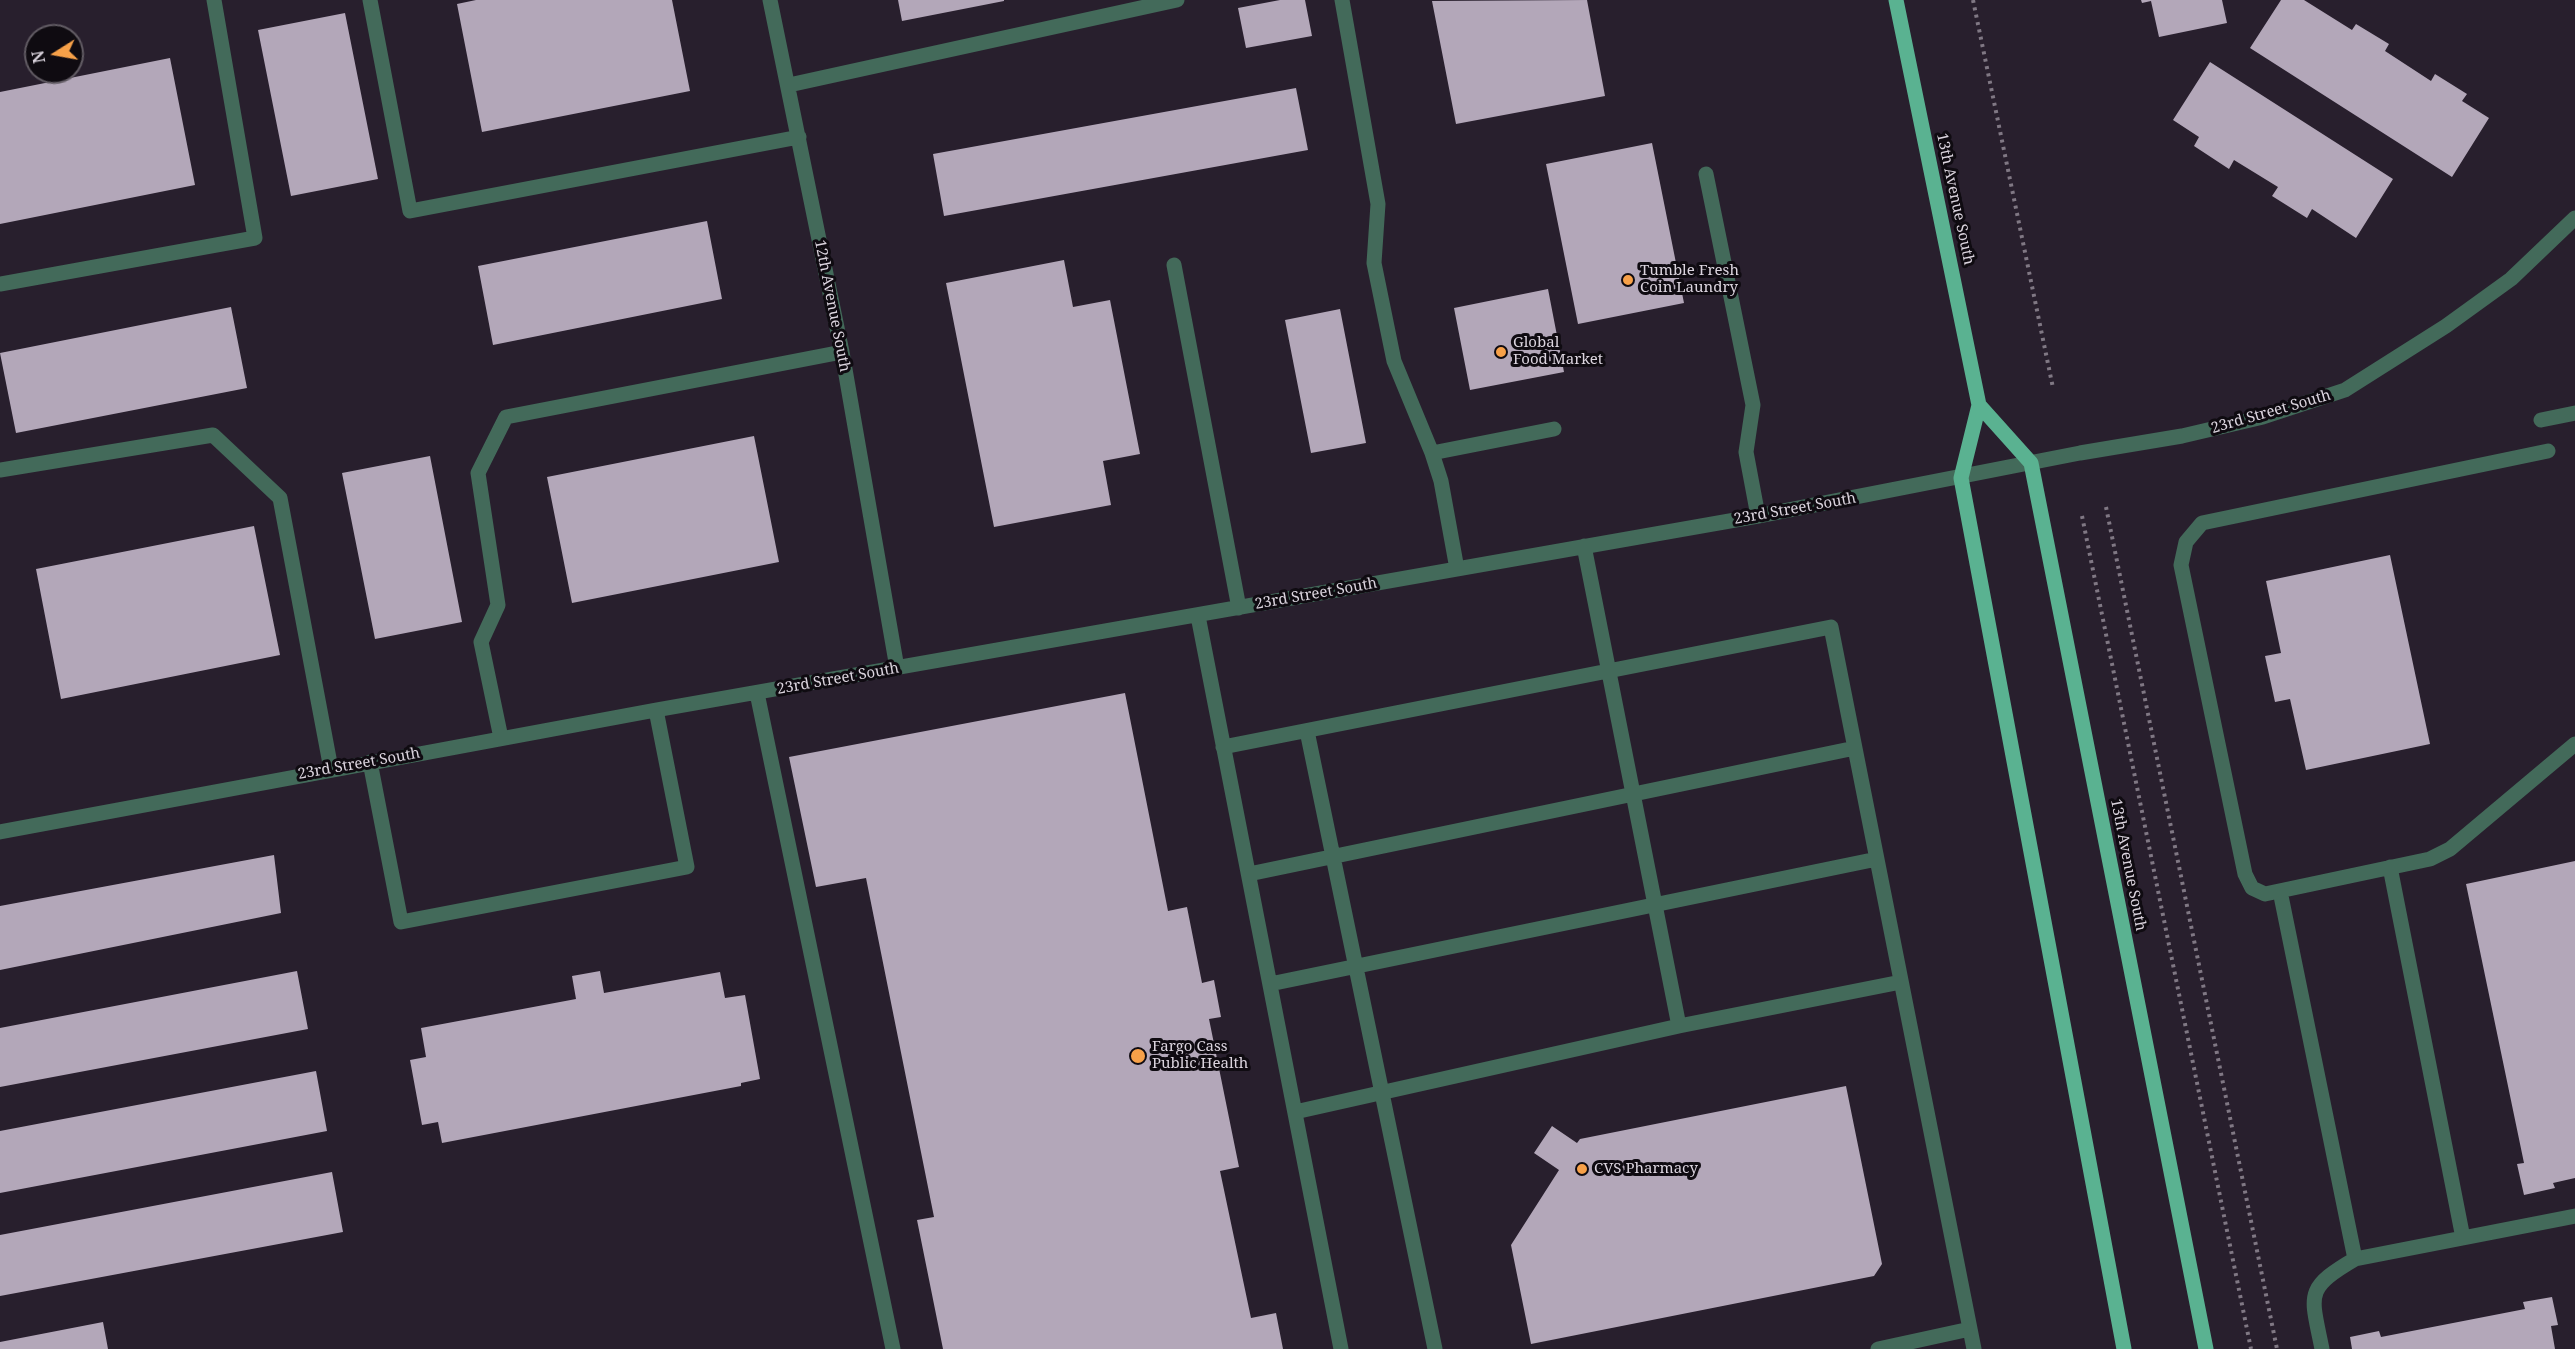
<!DOCTYPE html>
<html>
<head>
<meta charset="utf-8">
<style>
  body { margin:0 }
  #map { position:relative; width:2575px; height:1349px; overflow:hidden; background:#281f2d; font-family:"Noto Serif",serif }
  canvas { display:block }
  .north { position:absolute; left:24px; top:24px; width:60px; height:60px; box-sizing:border-box; background:#0f0b11; border:2px solid #615b63; border-radius:50%; rotate:259deg; font-size:16px; font-weight:700; line-height:24px; text-align:center; color:#dbd4de }
  .north::after { content:''; display:block; margin:auto; width:21px; height:27px; background:#f7a149; clip-path:polygon(50% 0,100% 100%,50% 72%,0 100%) }
</style>
</head>
<body>
<div id="map">
<canvas width="2575" height="1349"></canvas>
<div class="north">N</div>
</div>
<script>
const context = document.querySelector('canvas').getContext('2d');
context.lineJoin = 'round';
function fill(path, color) { context.fillStyle = color; context.fill(path, 'evenodd'); }
function trace(path, color, width, dash) { context.strokeStyle = color; context.lineWidth = width; context.lineCap = dash ? 'butt' : 'round'; context.setLineDash(dash || []); context.stroke(path); }
function label(font, color, halo, rows, align = 'center') {
  context.font = font + ' "Noto Serif",serif'; context.lineWidth = 6; context.setLineDash([]); context.textBaseline = 'middle'; context.strokeStyle = halo; context.fillStyle = color; for (const [text, x, y, turn = 0] of rows) {
    context.save(); context.translate(x, y); context.rotate((+turn || 0) * Math.PI / 180); context.textAlign = isNaN(turn) ? turn : align; if (halo) context.strokeText(text, 0, 0); context.fillText(text, 0, 0); context.restore();
  }
}
fill(new Path2D(`
  M476 0H672L690 91 482 132 457 4Z
  M898 0H1004V1L902 21Z
  M1280 0H1305L1312 36 1246 48 1238 8Z
  M1587 0 1605 96 1456 124 1432 1Z
  M2141 0H2222L2227 23 2159 37 2151 1 2142 3Z
  M2281 0H2304L2352 30 2356 24 2389 44 2385 51 2431 81 2435 74 2467 94 2462 101 2489 118 2452 177 2250 48Z
  M345 13 378 179 291 196 258 30Z
  M170 58 195 185 0 224V92Z
  M2210 62 2393 179 2356 238 2312 209 2307 218 2272 196 2278 187 2234 160 2229 169 2194 146 2199 137 2173 120Z
  M1296 88 1308 150 944 216 933 154Z
  M1652 143 1684 303 1578 324 1546 164Z
  M707 221 722 299 493 345 478 266Z
  M1064 260 1073 307 1110 300 1140 454 1103 461 1111 505 994 527 946 283Z
  M1548 289 1564 372 1470 390 1454 308Z
  M231 307 247 388 16 433 0 353Z
  M1340 309 1366 443 1311 453 1285 320Z
  M754 436 779 562 572 603 547 477Z
  M430 456 462 622 375 639 342 473Z
  M254 526 280 655 61 699 36 569Z
  M2390 555 2430 744 2306 770 2290 699 2275 702 2265 656 2281 653 2266 581Z
  M1125 693 1168 911 1187 907 1202 983 1214 980 1221 1017 1209 1019 1239 1167 1220 1171 1251 1318 1276 1313 1283 1349H943L917 1220 934 1217 866 878 816 887 789 757Z
  M274 855 281 913 0 970V906Z
  M2575 861V1178L2553 1183 2555 1188 2524 1195 2517 1164 2524 1163 2466 884Z
  M297 971 308 1029 0 1087V1028Z
  M600 971 604 993 720 972 725 998 745 995 760 1079 741 1083V1086L442 1143 438 1122 422 1125 410 1060 426 1057 421 1028 576 999 572 976Z
  M316 1071 327 1131 0 1193V1131Z
  M1846 1086 1882 1264 1874 1276 1531 1344 1511 1245 1559 1170 1534 1153 1552 1126 1577 1143 1580 1139Z
  M332 1172 343 1232 0 1296V1235Z
  M2552 1297 2558 1325 2551 1326 2555 1349H2352L2350 1337 2379 1331 2381 1337 2525 1309 2523 1302Z
  M103 1322 108 1349H0V1342Z`), '#b3a7b9');
trace(new Path2D(`
  M1973 0 2053 388
  M2106 507 2277 1349
  M2082 516 2251 1349`), '#807884', 4, [3, 4.5]);
trace(new Path2D(`
  M370 0 410 211 799 137
  M770 0 842 352 897 668
  M1342 0 1378 204 1374 263 1394 361 1432 453
  M789 85 1177 0
  M1706 174 1753 405 1746 452 1758 516
  M1174 265 1239 608
  M0 284 255 238 214 0
  M2541 420 2575 413
  M2548 451 2202 523 2186 542 2181 565 2245 874 2252 888 2265 894 2430 859 2450 849 2575 744
  M0 470 213 435 280 498 331 769
  M1584 546 1679 1026 1901 982
  M1457 569 1441 481 1432 453 1554 429
  M1198 616 1341 1349
  M757 693 893 1349
  M1307 731 1435 1349
  M501 738 481 642 498 605 478 473 506 417 842 352
  M1223 747 1831 627 1974 1349
  M370 762 401 922 687 867 656 710
  M0 832 656 710 1758 516 2080 453 2182 436 2263 417 2345 390 2446 326 2511 279 2575 218
  M2390 867 2463 1238
  M1249 874 1855 748
  M2280 891 2355 1259 2575 1216
  M1270 984 1877 859
  M1295 1112 1679 1026
  M1878 1349 1970 1329
  M2322 1349C2311 1294 2304 1289 2355 1259`), '#436a5a', 15);
trace(new Path2D(`
  M1896 0 1979 405 1961 478 2124 1349
  M1979 405 2031 463 2206 1349`), '#5ab291', 15);
for (const [x, y, r, color] of [
  [1628,280,6,"#f7a149"],
  [1501,352,6,"#f7a149"],
  [1138,1056,8,"#f7a149"],
  [1582,1169,6,"#f7a149"]
]) { const dot = new Path2D(); dot.arc(x, y, r, 0, 2 * Math.PI); context.fillStyle = color; context.fill(dot); trace(dot, '#0f0b11', 2); }
label('15px', '#dbd4de', '#0f0b11', [
  ["13th Avenue South",1955,199,78],
  ["12th Avenue South",832,306,79],
  ["23rd Street South",2271,412,-16],
  ["23rd Street South",1795,509,-10],
  ["23rd Street South",1316,594,-10],
  ["23rd Street South",838,679,-10],
  ["23rd Street South",359,764,-10],
  ["13th Avenue South",2128,865,79]
]);
label('15px', '#dbd4de', '#0f0b11', [
  ["Tumble Fresh",1640,271],
  ["Coin Laundry",1640,288],
  ["Global",1513,343],
  ["Food Market",1513,360],
  ["Fargo Cass",1152,1047],
  ["Public Health",1152,1064],
  ["CVS Pharmacy",1594,1169]
], 'left');
</script>
</body>
</html>
